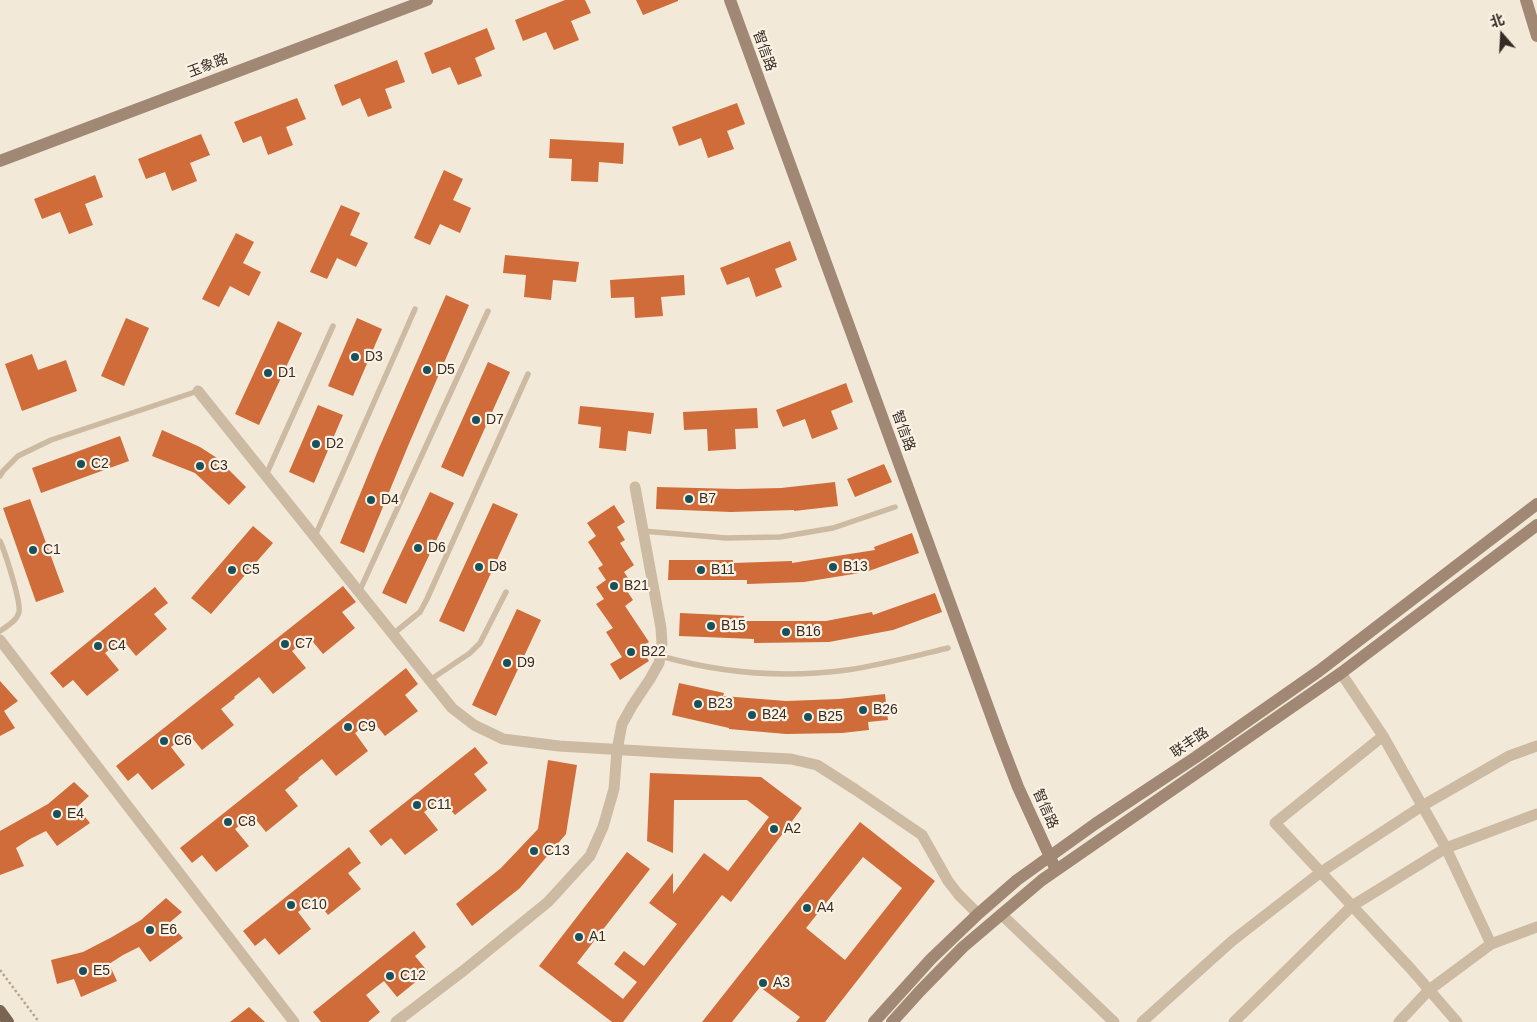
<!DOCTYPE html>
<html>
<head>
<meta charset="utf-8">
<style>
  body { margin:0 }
  #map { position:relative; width:1537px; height:1022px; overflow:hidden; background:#f3e9d8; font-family:Helvetica,"Noto Sans SC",sans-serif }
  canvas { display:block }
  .north { position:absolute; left:1477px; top:10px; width:50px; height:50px; -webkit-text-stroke:4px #fbf2e4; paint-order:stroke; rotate:341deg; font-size:14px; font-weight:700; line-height:20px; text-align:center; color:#362c26 }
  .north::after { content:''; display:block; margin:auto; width:18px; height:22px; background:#362c26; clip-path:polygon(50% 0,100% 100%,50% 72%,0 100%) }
</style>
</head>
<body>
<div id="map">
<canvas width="1537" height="1022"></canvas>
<div class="north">北</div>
</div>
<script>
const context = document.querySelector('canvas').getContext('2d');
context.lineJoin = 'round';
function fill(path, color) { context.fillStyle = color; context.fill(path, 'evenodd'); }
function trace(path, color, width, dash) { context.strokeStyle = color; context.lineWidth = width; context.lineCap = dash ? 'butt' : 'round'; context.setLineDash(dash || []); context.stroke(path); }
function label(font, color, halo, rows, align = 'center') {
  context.font = font + ' Helvetica,"Noto Sans SC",sans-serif'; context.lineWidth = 4.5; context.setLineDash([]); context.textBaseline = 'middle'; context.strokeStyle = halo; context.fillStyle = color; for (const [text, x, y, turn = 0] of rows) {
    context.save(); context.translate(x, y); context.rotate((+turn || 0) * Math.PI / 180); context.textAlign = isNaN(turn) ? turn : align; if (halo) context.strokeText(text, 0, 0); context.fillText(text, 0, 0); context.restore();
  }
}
fill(new Path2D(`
  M565 0H585L591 13 571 21 579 40 554 50 546 32 523 41 515 20Z
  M636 0H678V1L643 15Z
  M487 28 495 49 475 58 482 76 458 85 450 67 432 74 424 53Z
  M397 60 405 82 385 89 392 108 368 117 360 98 342 106 334 85Z
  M297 98 306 119 286 127 293 145 268 155 261 136 243 143 234 122Z
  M737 103 745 124 727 131 734 149 708 158 701 138 679 146 672 127Z
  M201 134 210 155 190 163 197 181 172 191 165 172 146 179 138 159Z
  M550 139 624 143 623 164 599 162 598 182 571 181 572 159 549 158Z
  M444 170 463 179 453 200 471 208 460 233 440 224 430 245 414 238Z
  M95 175 103 197 85 204 93 225 69 234 60 212 42 219 34 199Z
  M341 205 360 213 350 235 368 243 356 267 337 258 327 279 310 272Z
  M236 233 254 242 243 263 261 272 249 296 230 286 219 307 202 299Z
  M790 241 797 260 775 269 782 287 756 297 749 277 727 285 720 268Z
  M505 255 579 262 576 282 553 280 551 300 524 297 526 275 503 273Z
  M684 275 685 295 661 297 663 316 635 318 634 297 611 298 610 280Z
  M446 295 469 305 408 446 364 553 340 543 379 448Z
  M126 318 149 328 124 386 101 376Z
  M357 318 382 329 353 396 328 386Z
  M278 321 302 333 259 425 235 414Z
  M32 354 38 370 66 360 77 391 22 411 5 364Z
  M488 362 510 372 463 477 441 467Z
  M846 383 853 402 831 411 838 429 812 439 805 419 783 427 776 410Z
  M318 405 343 415 314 483 289 472Z
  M580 406 654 413 651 434 628 431 626 451 599 448 601 427 578 424Z
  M757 408 758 428 735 429 736 449 708 451 707 429 684 430 683 412Z
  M162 430 200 447 217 458 246 487 229 505 195 473 152 456Z
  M120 436 129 461 41 493 32 468Z
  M884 464 892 482 855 497 847 479Z
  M835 482 838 506 794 511V510L731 512 656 509 657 487 737 489 781 488Z
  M430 492 454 503 406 604 382 593Z
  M30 499 64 592 36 602 3 508Z
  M493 503 518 514 464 632 439 621Z
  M614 505 625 522 617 527 625 540 620 543 634 565 624 572 632 584 625 588 633 600 625 606 649 642 640 647 649 661 620 680 610 664 622 657 606 632 613 628 596 604 604 599 596 587 606 580 598 568 603 565 588 542 596 536 587 523Z
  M253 526 273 543 211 614 191 598Z
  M912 533 919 553 866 572 804 582 747 584V580H668L669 560H733V563L792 561V563L875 550 874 547Z
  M343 586 356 602 342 612 355 628 323 654 309 637 292 651 306 668 273 694 259 677 234 697 235 698 221 709 234 725 202 750 189 734 171 747 185 765 152 790 138 773 128 781 116 766Z
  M155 587 168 603 154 614 167 629 136 656 122 639 105 653 119 670 87 696 73 680 63 688 50 673Z
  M935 593 942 612 893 630 829 642 754 643V639L679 636 680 613 744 616 743 621H826L872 612 873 615Z
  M517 609 541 620 496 716 472 705Z
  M406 668 418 684 405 695 418 711 385 736 372 720 355 733 368 751 336 776 322 759 298 778 299 779 285 790 298 806 266 832 252 815 235 829 249 846 216 872 202 855 192 863 180 848Z
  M0 681 18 701 4 711 15 728 0 736Z
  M679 683 724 693 723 696 786 701 839 699 885 694 888 720 868 722 869 730 842 733 786 734 729 729V728L672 715Z
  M475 747 488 763 474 774 487 790 455 815 441 799 424 812 438 830 405 855 391 838 381 846 369 831Z
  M548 760 577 765 566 834 520 888 472 926 456 904 501 868 538 829Z
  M650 773 761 777 802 808 731 902 722 895 623 1022H612L539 966 627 852 650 869 577 963 623 999 637 982 614 964 624 951 644 966 677 924 649 903 673 873V894L704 853 728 871 769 817 747 800H674L673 853 647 841Z
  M74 782 89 796 77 807 90 823 57 846 46 831 30 839 16 848 24 866 0 875V831L48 804Z
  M860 822 935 881 835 1009 825 1022H796L800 1017 760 987 732 1022H702ZM863 857 902 888 845 960 806 928Z
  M349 847 361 863 348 873 361 889 328 915 315 898 298 912 311 929 279 955 265 938 255 946 243 931Z
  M166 898 182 912 169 923 183 938 150 962 139 947 123 955 109 964 117 981 81 997 74 979 57 984 51 960 83 952 112 937 141 920Z
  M414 931 426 947 415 956 428 972 397 997 384 981 366 995 380 1012 368 1022H321L313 1012Z
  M249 1007 265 1022H230Z`), '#cf6c39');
trace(new Path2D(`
  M0 970 39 1022`), '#b8a48d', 2.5, [2.5, 2.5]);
trace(new Path2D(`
  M266 475 333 326
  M0 476 3 471 18 456 51 440 198 391
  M643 531 726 538 780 537 833 528 895 507
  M315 536 415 309
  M0 541C5 552 21 601 19 612 17 621 7 626 0 631
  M359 592 488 311
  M393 634 420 612 427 599 528 374
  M661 656C720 673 785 678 847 670 881 665 915 656 948 648
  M430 680 470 653 480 643 506 592`), '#ccbaa3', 5.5);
trace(new Path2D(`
  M198 391 452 708 474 725 503 739 559 746 675 753 791 759 817 765 856 790 922 835 948 881 958 894 978 914
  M0 640 294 1022
  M1341 673 1383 736 1275 823 1411 969 1457 1022
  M1383 736 1446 848 1491 944
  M1001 914 1114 1022
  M396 1022 463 971 548 902 590 856 603 827 614 789 617 750 622 724 632 706 650 679 659 663 662 644 661 628 635 487
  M1142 1022 1232 941 1321 872 1422 806 1509 756 1537 746
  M1234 1022 1352 906 1446 848 1537 814
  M1399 1022 1429 990 1491 944 1537 927`), '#ccbaa3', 11);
trace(new Path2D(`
  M730 0 1000 740 1018 787 1056 870
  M1526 0 1537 36
  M0 161 427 0
  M874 1022 931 959 978 914 1017 880 1095 824 1196 757 1319 671 1537 504
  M892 1022 920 991 963 947 1042 880 1341 673 1537 525`), '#a08874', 12);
trace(new Path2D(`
  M0 1011 8 1022`), '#7a6555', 12);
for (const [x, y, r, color] of [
  [355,357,5,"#18505b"],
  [427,370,5,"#18505b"],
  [268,373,5,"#18505b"],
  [476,420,5,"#18505b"],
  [316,444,5,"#18505b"],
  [81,464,5,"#18505b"],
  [200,466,5,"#18505b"],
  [689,499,5,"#18505b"],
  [371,500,5,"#18505b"],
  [418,548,5,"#18505b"],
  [33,550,5,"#18505b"],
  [479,567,5,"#18505b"],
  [833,567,5,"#18505b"],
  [232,570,5,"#18505b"],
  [701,570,5,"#18505b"],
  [614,586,5,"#18505b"],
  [711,626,5,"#18505b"],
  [786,632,5,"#18505b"],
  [285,644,5,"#18505b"],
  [98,646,5,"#18505b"],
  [631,652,5,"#18505b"],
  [507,663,5,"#18505b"],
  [698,704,5,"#18505b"],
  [863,710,5,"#18505b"],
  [752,715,5,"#18505b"],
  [808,717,5,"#18505b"],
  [348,727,5,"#18505b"],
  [164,741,5,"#18505b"],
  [417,805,5,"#18505b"],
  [57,814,5,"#18505b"],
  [228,822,5,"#18505b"],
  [774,829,5,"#18505b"],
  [534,851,5,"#18505b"],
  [291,905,5,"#18505b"],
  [807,908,5,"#18505b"],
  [150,930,5,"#18505b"],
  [579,937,5,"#18505b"],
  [83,971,5,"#18505b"],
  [390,976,5,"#18505b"],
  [763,983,5,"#18505b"]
]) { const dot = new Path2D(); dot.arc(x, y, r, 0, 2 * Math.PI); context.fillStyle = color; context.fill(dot); trace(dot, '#fbf2e4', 2); }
label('14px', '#362c26', '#fbf2e4', [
  ["智信路",764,51,70],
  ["玉象路",208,66,-21],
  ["智信路",903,431,70],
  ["联丰路",1190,743,-34],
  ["智信路",1045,809,66]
]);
label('14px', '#362c26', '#fbf2e4', [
  ["D3",365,357],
  ["D5",437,370],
  ["D1",278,373],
  ["D7",486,420],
  ["D2",326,444],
  ["C2",91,464],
  ["C3",210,466],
  ["B7",699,499],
  ["D4",381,500],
  ["D6",428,548],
  ["C1",43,550],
  ["D8",489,567],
  ["B13",843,567],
  ["C5",242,570],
  ["B11",711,570],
  ["B21",624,586],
  ["B15",721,626],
  ["B16",796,632],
  ["C7",295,644],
  ["C4",108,646],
  ["B22",641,652],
  ["D9",517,663],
  ["B23",708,704],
  ["B26",873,710],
  ["B24",762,715],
  ["B25",818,717],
  ["C9",358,727],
  ["C6",174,741],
  ["C11",427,805],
  ["E4",67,814],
  ["C8",238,822],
  ["A2",784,829],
  ["C13",544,851],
  ["C10",301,905],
  ["A4",817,908],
  ["E6",160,930],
  ["A1",589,937],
  ["E5",93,971],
  ["C12",400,976],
  ["A3",773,983]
], 'left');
</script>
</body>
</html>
